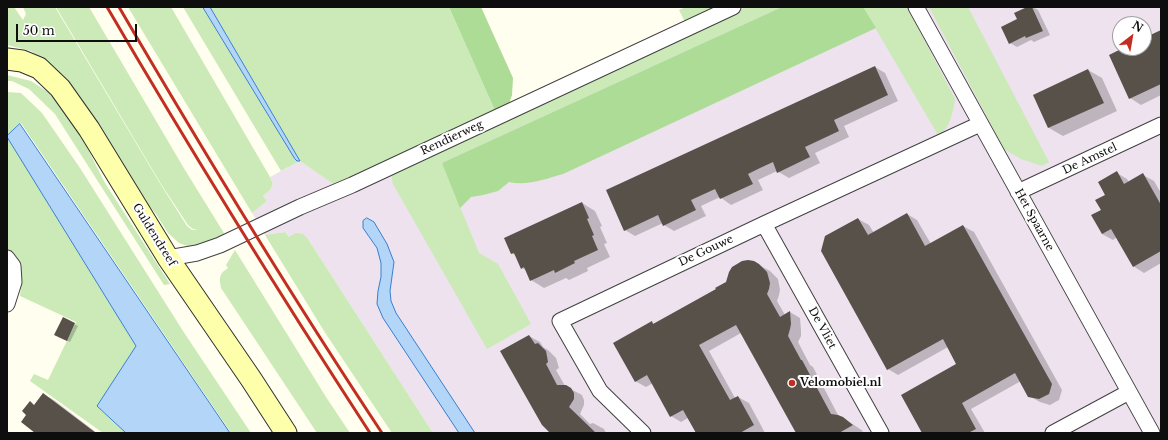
<!DOCTYPE html>
<html>
<head>
<meta charset="utf-8">
<style>
  body { margin:0 }
  #map { position:relative; width:1168px; height:440px; overflow:hidden; background:#fffeef; font-family:"Libre Baskerville",serif }
  canvas { display:block }
  .frame { position:absolute; inset:0; border:8px solid #0e0e0e; pointer-events:none }
  .north { position:absolute; left:1112px; top:16px; width:40px; height:40px; box-sizing:border-box; background:#fff; border:1px solid #9f9f9f; border-radius:50%; rotate:31deg; font-size:11px; font-weight:700; line-height:16px; text-align:center; color:#0e0e0e }
  .north::after { content:''; display:block; margin:auto; width:14px; height:18px; background:#c22f22; clip-path:polygon(50% 0,100% 100%,50% 72%,0 100%) }
  .scale { position:absolute; left:16px; top:24px; width:121px; height:18px; box-sizing:border-box; border:2px solid #0e0e0e; border-top:0; padding-left:5px; font-size:12px; line-height:14px; white-space:nowrap; color:#0e0e0e; -webkit-text-stroke:3px #fff; paint-order:stroke }
</style>
</head>
<body>
<div id="map">
<canvas width="1168" height="440"></canvas>
<div class="frame"></div>
<div class="north">N</div>
<div class="scale">50 m</div>
</div>
<script>
const context = document.querySelector('canvas').getContext('2d');
context.lineJoin = 'round';
function fill(path, color) { context.fillStyle = color; context.fill(path, 'evenodd'); }
function trace(path, color, width, dash) { context.strokeStyle = color; context.lineWidth = width; context.lineCap = dash ? 'butt' : 'round'; context.setLineDash(dash || []); context.stroke(path); }
function label(font, color, halo, rows, align = 'center') {
  context.font = font + ' "Libre Baskerville",serif'; context.lineWidth = 4; context.setLineDash([]); context.textBaseline = 'middle'; context.strokeStyle = halo; context.fillStyle = color; for (const [text, x, y, turn = 0] of rows) {
    context.save(); context.translate(x, y); context.rotate((+turn || 0) * Math.PI / 180); context.textAlign = isNaN(turn) ? turn : align; if (halo) context.strokeText(text, 0, 0); context.fillText(text, 0, 0); context.restore();
  }
}
fill(new Path2D(`
  M734 7H1161V433H433L308 239 289 237 285 232 265 235 252 213 267 201 263 196 270 190 273 184 270 177 300 161 339 187ZM1120 24H1144V48H1120Z`), '#ede2ed');
fill(new Path2D(`
  M7 7H14L23 20 26 14 23 7H55L161 185 187 226 192 230H198L193 229 188 225 161 184 56 7H89L185 170 227 238 193 248 179 243 168 233 156 214 135 189 73 89 58 71 31 51 7 45Z
  M128 7H171L270 177 273 184 270 190 263 196 267 201 252 213Z
  M183 7H203L295 159 300 161 210 7H449L496 113 338 187 300 161 281 171Z
  M686 7H727L687 26 679 10Z
  M746 7H782L442 163 479 253 498 264 531 324 487 349 393 184 391 174Z
  M863 7H907L955 99C953 111 950 130 938 135Z
  M929 7H968L1049 162 1042 166 1021 159 1004 149Z
  M7 75 31 81 48 92 67 113 76 126 105 183 170 284 164 285 55 114 29 89 12 81H7Z
  M7 92 21 93 42 113 80 168 183 331 251 433H231L21 123 7 136Z
  M7 137 136 346 97 406 126 433H103L30 381 34 374 48 380 76 322 20 296 22 278 15 260 7 248Z
  M285 232 289 237 296 233 303 234 308 239 433 433H392L324 331 265 235Z
  M235 250 326 397 350 433H317L221 288C219 277 219 274 228 268L226 265Z`), '#cbeab7');
fill(new Path2D(`
  M449 7H481L513 78 512 95 509 104 496 113Z
  M782 7H863L876 28 563 174C545 179 528 186 509 182L498 191 483 195 471 197 460 208 442 163Z`), '#acdc96');
const water = new Path2D(`
  M203 7H210L300 161H297L295 159Z
  M20 124 230 433H126L97 406 136 346 7 137V136Z
  M367 218 374 222 387 244 394 262 390 291 391 301 396 313 475 433H459L383 318 377 304 378 291 381 277V263L377 248 363 228V221Z`);
fill(water, '#b2d5f8');
trace(water, '#3780d1', 1);
fill(new Path2D(`
  M1029 7H1033L1038 10 1050 35 1034 42 1031 40 1017 47 1010 43 1018 20Z
  M1161 31V95L1141 105 1130 98 1125 48H1144V39Z
  M875 67 885 73 898 101 844 126 849 137 815 153 820 163 789 178 777 171 758 180 763 190 731 205 720 197 701 206 706 216 674 231 664 225 663 223 635 236 625 230Z
  M1088 70 1102 78 1117 111 1063 136 1049 128 1034 95Z
  M1117 173 1127 179 1129 182 1143 175 1154 181 1161 193V263L1144 273 1133 266 1117 237 1113 240 1102 234V211L1106 195Z
  M582 203 595 211 602 226 600 227 607 243 604 244 610 257 587 268 588 271 569 280 566 278 544 288 531 280 527 271 522 268 516 256 512 253Z
  M907 214 917 220 931 244 963 226 974 232 1062 390 1059 400 1050 405 1040 402 1029 396 1021 381 971 409 985 433H923L958 364 948 347 898 375 888 369 826 237 858 219 869 225 874 233Z
  M759 265 770 271 778 279 780 290 779 295 777 301 785 315 790 312 800 318 801 330V336L798 342 810 365 813 367 839 417 854 425 863 431 860 433H798L741 333 709 351 735 398 738 397 749 403 765 433H697L688 418 681 422 671 416 653 383 646 387 635 381 652 323 655 324Z
  M63 318 78 326 70 342 58 337Z
  M529 336 540 342 543 347 548 350 556 358 559 368 556 370 565 386 582 395 584 400V405L580 414 590 424 593 423 604 429 606 433H552L502 351Z
  M43 394 54 400 97 433H37L28 414Z`), '#0003');
fill(new Path2D(`
  M1027 7H1032L1043 31 1026 38 1025 36 1009 44 1001 27 1017 19 1014 13Z
  M1161 30V84L1129 99 1109 55 1123 48H1144V38Z
  M875 66 888 95 834 120 839 131 805 147 810 157 777 173 773 162 760 168 748 174 753 184 720 199 715 189 691 200 696 210 663 226 658 215 624 231 606 190Z
  M1088 69 1104 103 1048 128 1033 95Z
  M1117 171 1124 184 1143 173 1161 205V251L1133 267 1111 229 1102 234 1091 215 1101 210 1095 200 1105 195 1098 182Z
  M582 202 589 218 587 219 594 235 592 236 598 250 574 261 575 263 555 273 554 270 530 281 524 267 521 269 514 253 511 254 504 238Z
  M907 213 925 246 963 225 1052 384 1049 394 1039 399 1028 397 1015 373 962 403 976 429 968 433H922L901 395 956 364 943 339 887 370 821 251 825 236 858 218 868 235Z
  M748 260 754 261 759 264 767 272 770 283 769 289 767 294 780 317 790 311 791 324 790 329 788 336 801 360H802L831 414 838 415 843 417 853 425 839 433H796L736 325 699 345 730 400 738 396 754 425 740 433H696L683 410 670 417 647 375 635 382 613 343 652 321 653 324 716 289 715 288 726 282 729 272 732 267 742 261Z
  M63 317 75 323 67 341 54 335Z
  M529 335 535 344 538 343 546 351 548 362 546 364 557 385H566L571 388 574 393V399L569 407 596 433H550L542 425 500 351Z
  M43 393 96 433H35L21 422 26 415 22 411 30 401 34 405Z`), '#57514a');
const street = new Path2D(`
  M916 7 1152 433
  M1018 192 1161 125
  M764 224 881 433
  M7 258 13 266 14 282 7 304
  M168 258 197 253 220 245 300 207 352 185 733 7
  M643 433 600 391 560 321 764 224 980 124
  M1053 433 1129 392`);
const secondary = new Path2D(`
  M7 59 22 61 39 68 60 88 89 129 168 258 251 379 286 433`);
trace(street, '#414141', 17);
trace(secondary, '#303030', 23);
trace(street, '#fff', 15);
trace(secondary, '#fdffaa', 21);
trace(new Path2D(`
  M107 7C191 151 279 293 370 433
  M119 7C203 151 290 294 382 433`), '#c22f22', 3);
for (const [x, y, r, color] of [
  [792,383,4,"#c22f22"]
]) { const dot = new Path2D(); dot.arc(x, y, r, 0, 2 * Math.PI); context.fillStyle = color; context.fill(dot); trace(dot, '#fff', 1.5); }
label('11px', '#0e0e0e', '#fff', [
  ["Rendierweg",452,138,-25],
  ["De Amstel",1090,159,-25],
  ["Het Spaarne",1034,220,61],
  ["Guldendreef",154,235,58],
  ["De Gouwe",706,251,-25],
  ["De Vliet",822,328,61]
]);
label('bold 11px', '#0e0e0e', '#fff', [
  ["Velomobiel.nl",800,383]
], 'left');
</script>
</body>
</html>
